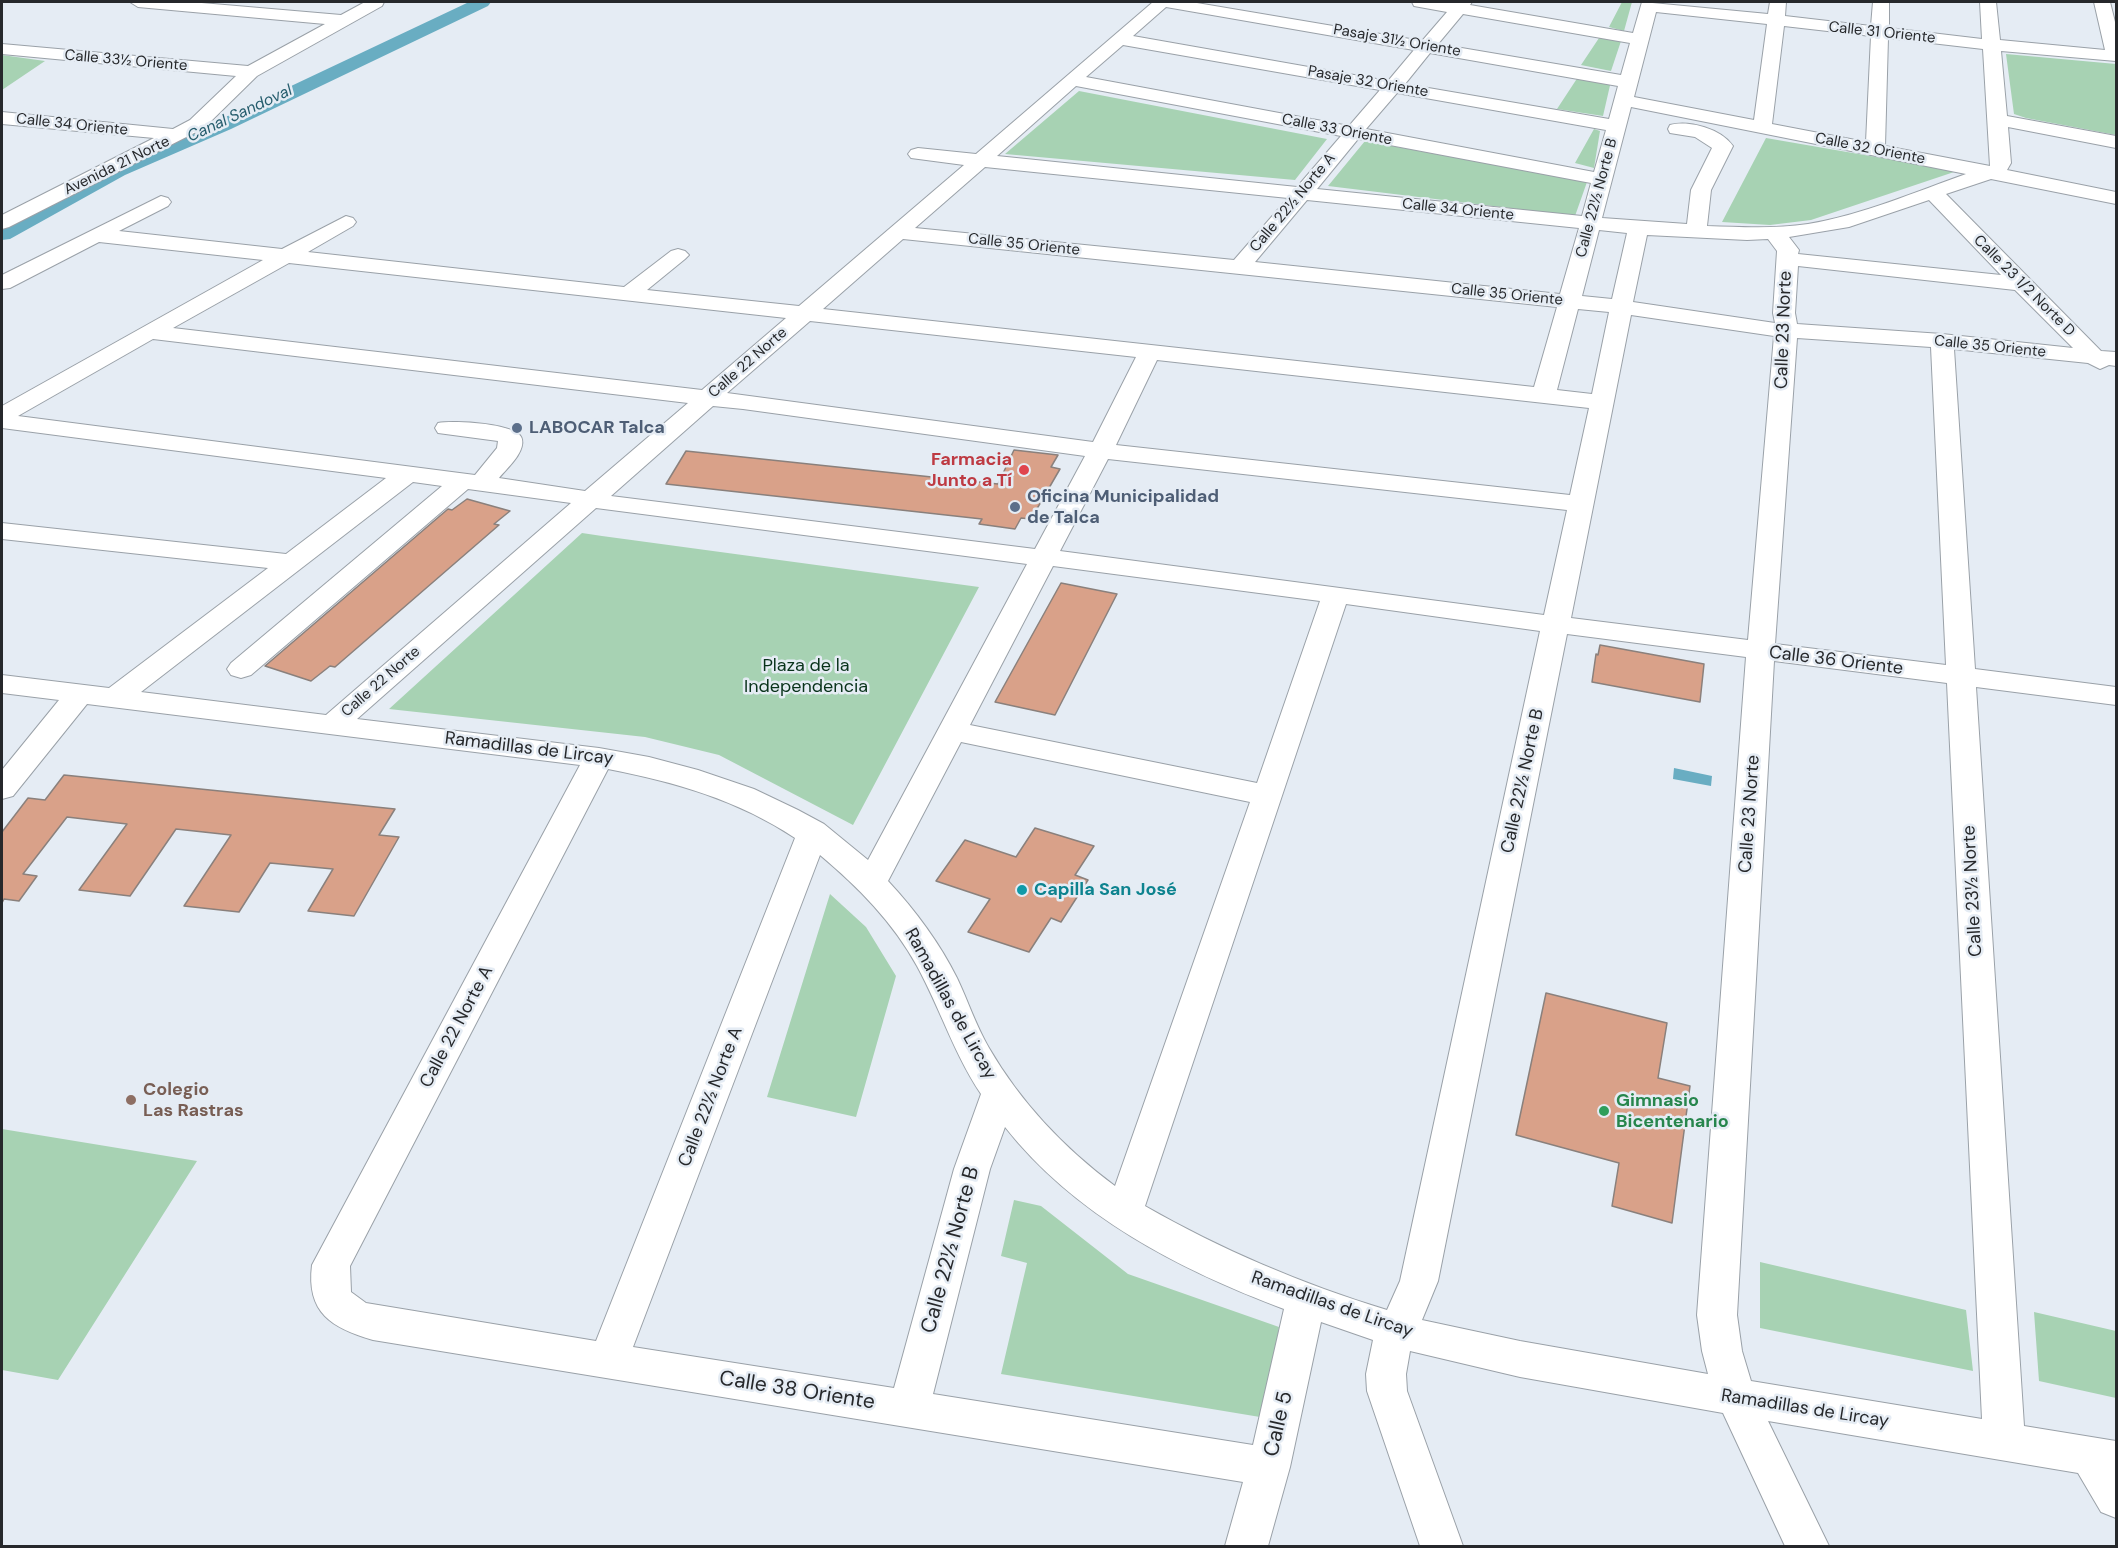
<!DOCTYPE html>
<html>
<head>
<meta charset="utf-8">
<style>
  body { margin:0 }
  #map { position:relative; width:2118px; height:1548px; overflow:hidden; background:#e5ecf4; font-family:"DM Sans",sans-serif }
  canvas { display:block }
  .frame { position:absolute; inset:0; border:3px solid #26282b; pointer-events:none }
</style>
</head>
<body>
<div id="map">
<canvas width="2118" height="1548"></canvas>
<div class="frame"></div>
</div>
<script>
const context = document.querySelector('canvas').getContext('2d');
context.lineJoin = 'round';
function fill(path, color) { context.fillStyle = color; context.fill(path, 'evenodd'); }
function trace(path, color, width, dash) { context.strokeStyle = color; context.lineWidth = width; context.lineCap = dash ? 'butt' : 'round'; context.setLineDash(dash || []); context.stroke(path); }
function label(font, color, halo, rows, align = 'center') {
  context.font = font + ' "DM Sans",sans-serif'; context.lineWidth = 5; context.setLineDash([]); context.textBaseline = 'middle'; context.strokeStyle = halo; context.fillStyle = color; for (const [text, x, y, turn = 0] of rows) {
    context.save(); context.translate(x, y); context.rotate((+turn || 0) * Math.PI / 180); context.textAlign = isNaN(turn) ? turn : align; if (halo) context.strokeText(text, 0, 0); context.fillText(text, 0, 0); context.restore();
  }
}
fill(new Path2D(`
  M1622 2H1632L1624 31 1609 27Z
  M1601 35 1622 38 1611 71 1581 65Z
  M2006 54 2116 64V135L2026 118 2014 114Z
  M2 55 45 61 2 90Z
  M1578 77 1611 81 1603 116 1557 109Z
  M1079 91 1327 139 1295 180 1005 154Z
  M1594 129 1600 131 1594 168 1575 163Z
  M1766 138 1957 171 1811 220 1770 225 1722 222Z
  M1365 141 1587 182 1575 216 1328 186Z
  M582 533 602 536 979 587 853 825 719 755 645 737 389 709Z
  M830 894 866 927 896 976 856 1117 767 1097Z
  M2 1129 197 1161 58 1380 2 1370Z
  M1014 1200 1041 1206 1128 1274 1279 1327 1266 1418 1001 1374 1027 1263 1001 1256Z
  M1760 1262 1966 1310 1973 1371 1760 1328Z
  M2034 1312 2116 1331V1398L2039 1381Z`), '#a7d2b3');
fill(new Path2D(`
  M1674 768 1712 776 1711 786 1673 779Z`), '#69adc2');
fill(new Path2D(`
  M469 2H491L488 6 231 129 125 175 10 239 2 240V225L111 167 217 121Z`), '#69adc2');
const building = new Path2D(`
  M1014 450 1058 455 1051 467 1060 469 1031 519 1021 518 1015 529 979 524 982 519 666 484 686 451 998 484Z
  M467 499 510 511 494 524 499 525 335 667 330 666 311 681 265 666 448 509 452 510Z
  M1061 583 1117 594 1055 715 995 702Z
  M1600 645 1704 664 1700 702 1592 682 1596 654 1598 655Z
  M64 775 395 809 379 835 399 837 354 916 308 911 333 869 270 863 239 912 184 906 231 835 176 829 130 896 79 890 127 824 67 817 23 874 37 876 19 901 4 899 2 903V832L28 798 45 800Z
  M1035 828 1094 846 1075 875 1088 880 1061 922 1051 918 1029 952 968 932 990 899 936 881 965 840 1016 857Z
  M1546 993 1667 1023 1658 1078 1690 1086 1672 1223 1612 1206 1619 1163 1516 1135Z`);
fill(building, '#d9a189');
trace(building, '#8a807c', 1.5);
const minor = new Path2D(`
  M130 2H190L341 15 365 2H384L382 6 257 76 204 128 9 227 2 229V215L154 138 2 124V112L173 129 190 120 236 76 2 54V44L248 66 325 24 138 7Z
  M1153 2H1191L1422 41 1447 12 1414 6 1412 2H1472L1470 5 1633 33 1642 2 1768 14 1770 2H1786L1785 16 1871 26 1873 2H1889V28L1982 39 1980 2H1996L2000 40 2105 50 2094 2H2110L2116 26V61L2001 51 2007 116 2116 136V148L2008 127 2011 163 2007 170 2116 192V204L1991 179 1946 194 2101 351 2116 352V366L2109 365 2100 369 2088 363 1954 349 1975 669 2116 687V705L1976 687 2024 1426 2116 1441V1518L2101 1512 2078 1473 1768 1421 1829 1546H1785L1723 1413 1520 1377 1410 1351 1406 1374 1407 1391 1463 1546H1420L1367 1391 1366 1374 1373 1340 1321 1322 1290 1467 1268 1546H1225L1243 1482 373 1340C332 1328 306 1313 312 1265L580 765 87 704 13 796 2 799V770L59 700 2 693V675L109 688 268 568 2 539V523L286 554 386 478 2 428V406L263 260 99 242 10 288 2 289V275L161 196 168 198 171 202 168 206 119 231 282 249 346 216 353 218 356 222 353 226 308 252 624 287 671 251 678 249 685 251 689 255 685 259 647 290 799 306 964 165 911 158 908 154 911 150 918 148 976 154ZM1166 7 1414 50 1388 81 1133 36ZM1656 12 1767 24 1754 120 1634 97ZM1463 14 1630 43 1621 75 1438 44ZM1784 26 1871 36 1866 142 1772 124ZM1888 38 1983 49 1990 166 1885 146ZM1123 45 1380 90 1349 126 1086 77ZM1430 53 1618 86 1609 119 1405 84ZM1076 86 1341 136 1297 187 997 156ZM1397 93 1606 130 1594 172 1366 129ZM1631 107 1966 174C1915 192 1862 215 1808 224 1775 229 1741 227 1707 226L1711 190 1733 146C1721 129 1690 120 1670 125L1668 129 1670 133 1695 137 1712 148 1691 190 1687 224 1602 218ZM1358 139 1591 183 1582 216 1317 189ZM985 167 1288 198 1234 260 915 228ZM1307 200 1579 228 1560 294 1255 262ZM1929 200 2001 275 1798 254 1799 250 1789 237 1849 227ZM1599 230 1627 233 1612 299 1582 296ZM1647 235 1747 240 1768 239 1777 251 1773 313 1775 323 1633 302ZM903 239 1557 307 1534 387 823 309ZM289 263 786 318 702 390 173 328ZM1798 266 2015 290 2073 348 1942 334 1797 324 1795 313ZM1578 309 1609 312 1592 394 1557 390ZM1631 315 1774 336 1748 640 1571 618ZM810 321 1136 357 1093 442 727 393ZM1797 338 1931 347 1946 665 1775 644ZM153 339 688 403 585 491 499 478C507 468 525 453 522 439 519 423 452 420 438 423L435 428 438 433 498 441 497 448 475 475 18 416ZM1157 360 1589 408 1570 495 1116 445ZM713 406 743 409 1085 456 1035 549 611 496ZM1108 459 1567 510 1544 615 1060 551ZM413 482 442 486 231 663 227 669 231 675 241 678 251 675 468 489 571 503 326 715 141 692ZM596 508 1027 564 868 860 824 824 798 810 754 789 698 770 649 757 599 748 357 719ZM1053 566 1320 601 1257 783 970 725ZM1346 604 1540 631 1400 1281 1387 1310C1302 1284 1222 1250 1145 1206ZM1567 634 1746 657 1697 1315 1702 1351 1708 1374 1520 1341 1422 1320 1438 1281ZM1774 661 1947 683 1982 1419 1751 1381 1742 1351 1737 1315ZM961 742 1250 802 1115 1186C1065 1149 1021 1103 989 1048 976 1026 968 1001 957 978 939 942 915 910 888 881ZM608 769C675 782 738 800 795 838L596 1341 366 1303 351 1292 350 1266ZM820 855C858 887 893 922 917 966 940 1008 954 1054 981 1094L954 1169 894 1388 633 1347ZM1005 1127C1075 1216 1180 1270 1284 1309L1253 1445 933 1394 990 1169Z`);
trace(minor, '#9aa1a8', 2);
fill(minor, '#fff');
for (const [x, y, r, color] of [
  [517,428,6,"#5c6f8a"],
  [1024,470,6,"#e0444e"],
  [1015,507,6,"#5c6f8a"],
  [1022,890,6,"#0f9aa8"],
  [131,1100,6,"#8d6e63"],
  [1604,1111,6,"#2e9e5b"]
]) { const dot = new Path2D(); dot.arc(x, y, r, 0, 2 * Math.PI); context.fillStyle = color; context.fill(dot); trace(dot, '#e5ecf4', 2); }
label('15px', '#26282b', '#e5ecf4', [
  ["Calle 31 Oriente",1882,33,6],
  ["Pasaje 31½ Oriente",1397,41,10],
  ["Calle 33½ Oriente",126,61,5],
  ["Pasaje 32 Oriente",1368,82,10],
  ["Calle 34 Oriente",72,125,6],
  ["Calle 33 Oriente",1337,130,11],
  ["Calle 32 Oriente",1870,149,11],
  ["Avenida 21 Norte",117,166,-26],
  ["Calle 22½ Norte B",1597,198,-75],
  ["Calle 22½ Norte A",1293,203,-50],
  ["Calle 34 Oriente",1458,210,6],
  ["Calle 35 Oriente",1024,245,6],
  ["Calle 23 1/2 Norte D",2024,286,45],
  ["Calle 35 Oriente",1507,295,6],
  ["Calle 35 Oriente",1990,347,6],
  ["Calle 22 Norte",748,363,-41],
  ["Calle 22 Norte",381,682,-41]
]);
label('italic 16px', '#265d6d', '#e5ecf4', [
  ["Canal Sandoval",240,114,-25]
]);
label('18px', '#26282b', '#e5ecf4', [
  ["Calle 23 Norte",1784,330,-88],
  ["Calle 36 Oriente",1836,661,7],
  ["Ramadillas de Lircay",529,749,7],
  ["Calle 22½ Norte B",1523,781,-78],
  ["Calle 23 Norte",1750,814,-86],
  ["Calle 23½ Norte",1973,891,-93],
  ["Ramadillas de Lircay",950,1004,61],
  ["Calle 22 Norte A",457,1027,-62],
  ["Calle 22½ Norte A",711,1097,-69],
  ["Ramadillas de Lircay",1332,1305,19],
  ["Ramadillas de Lircay",1805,1409,9]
]);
label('bold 18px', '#4e5e75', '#e5ecf4', [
  ["LABOCAR Talca",529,428],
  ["Oficina Municipalidad",1027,497],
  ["de Talca",1027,518]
], 'left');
label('bold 18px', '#be3a42', '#e5ecf4', [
  ["Farmacia",1012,460],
  ["Junto a Tí",1012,481]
], 'right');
label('18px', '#08321a', '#e5ecf4', [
  ["Plaza de la",806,666],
  ["Independencia",806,687]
]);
label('bold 18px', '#0d838f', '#e5ecf4', [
  ["Capilla San José",1034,890]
], 'left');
label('bold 18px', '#785e54', '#e5ecf4', [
  ["Colegio",143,1090],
  ["Las Rastras",143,1111]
], 'left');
label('bold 18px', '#27864d', '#e5ecf4', [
  ["Gimnasio",1616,1101],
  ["Bicentenario",1616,1122]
], 'left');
label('21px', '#26282b', '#e5ecf4', [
  ["Calle 22½ Norte B",951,1250,-75],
  ["Calle 38 Oriente",797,1391,9],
  ["Calle 5",1279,1424,-77]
]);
</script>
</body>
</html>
